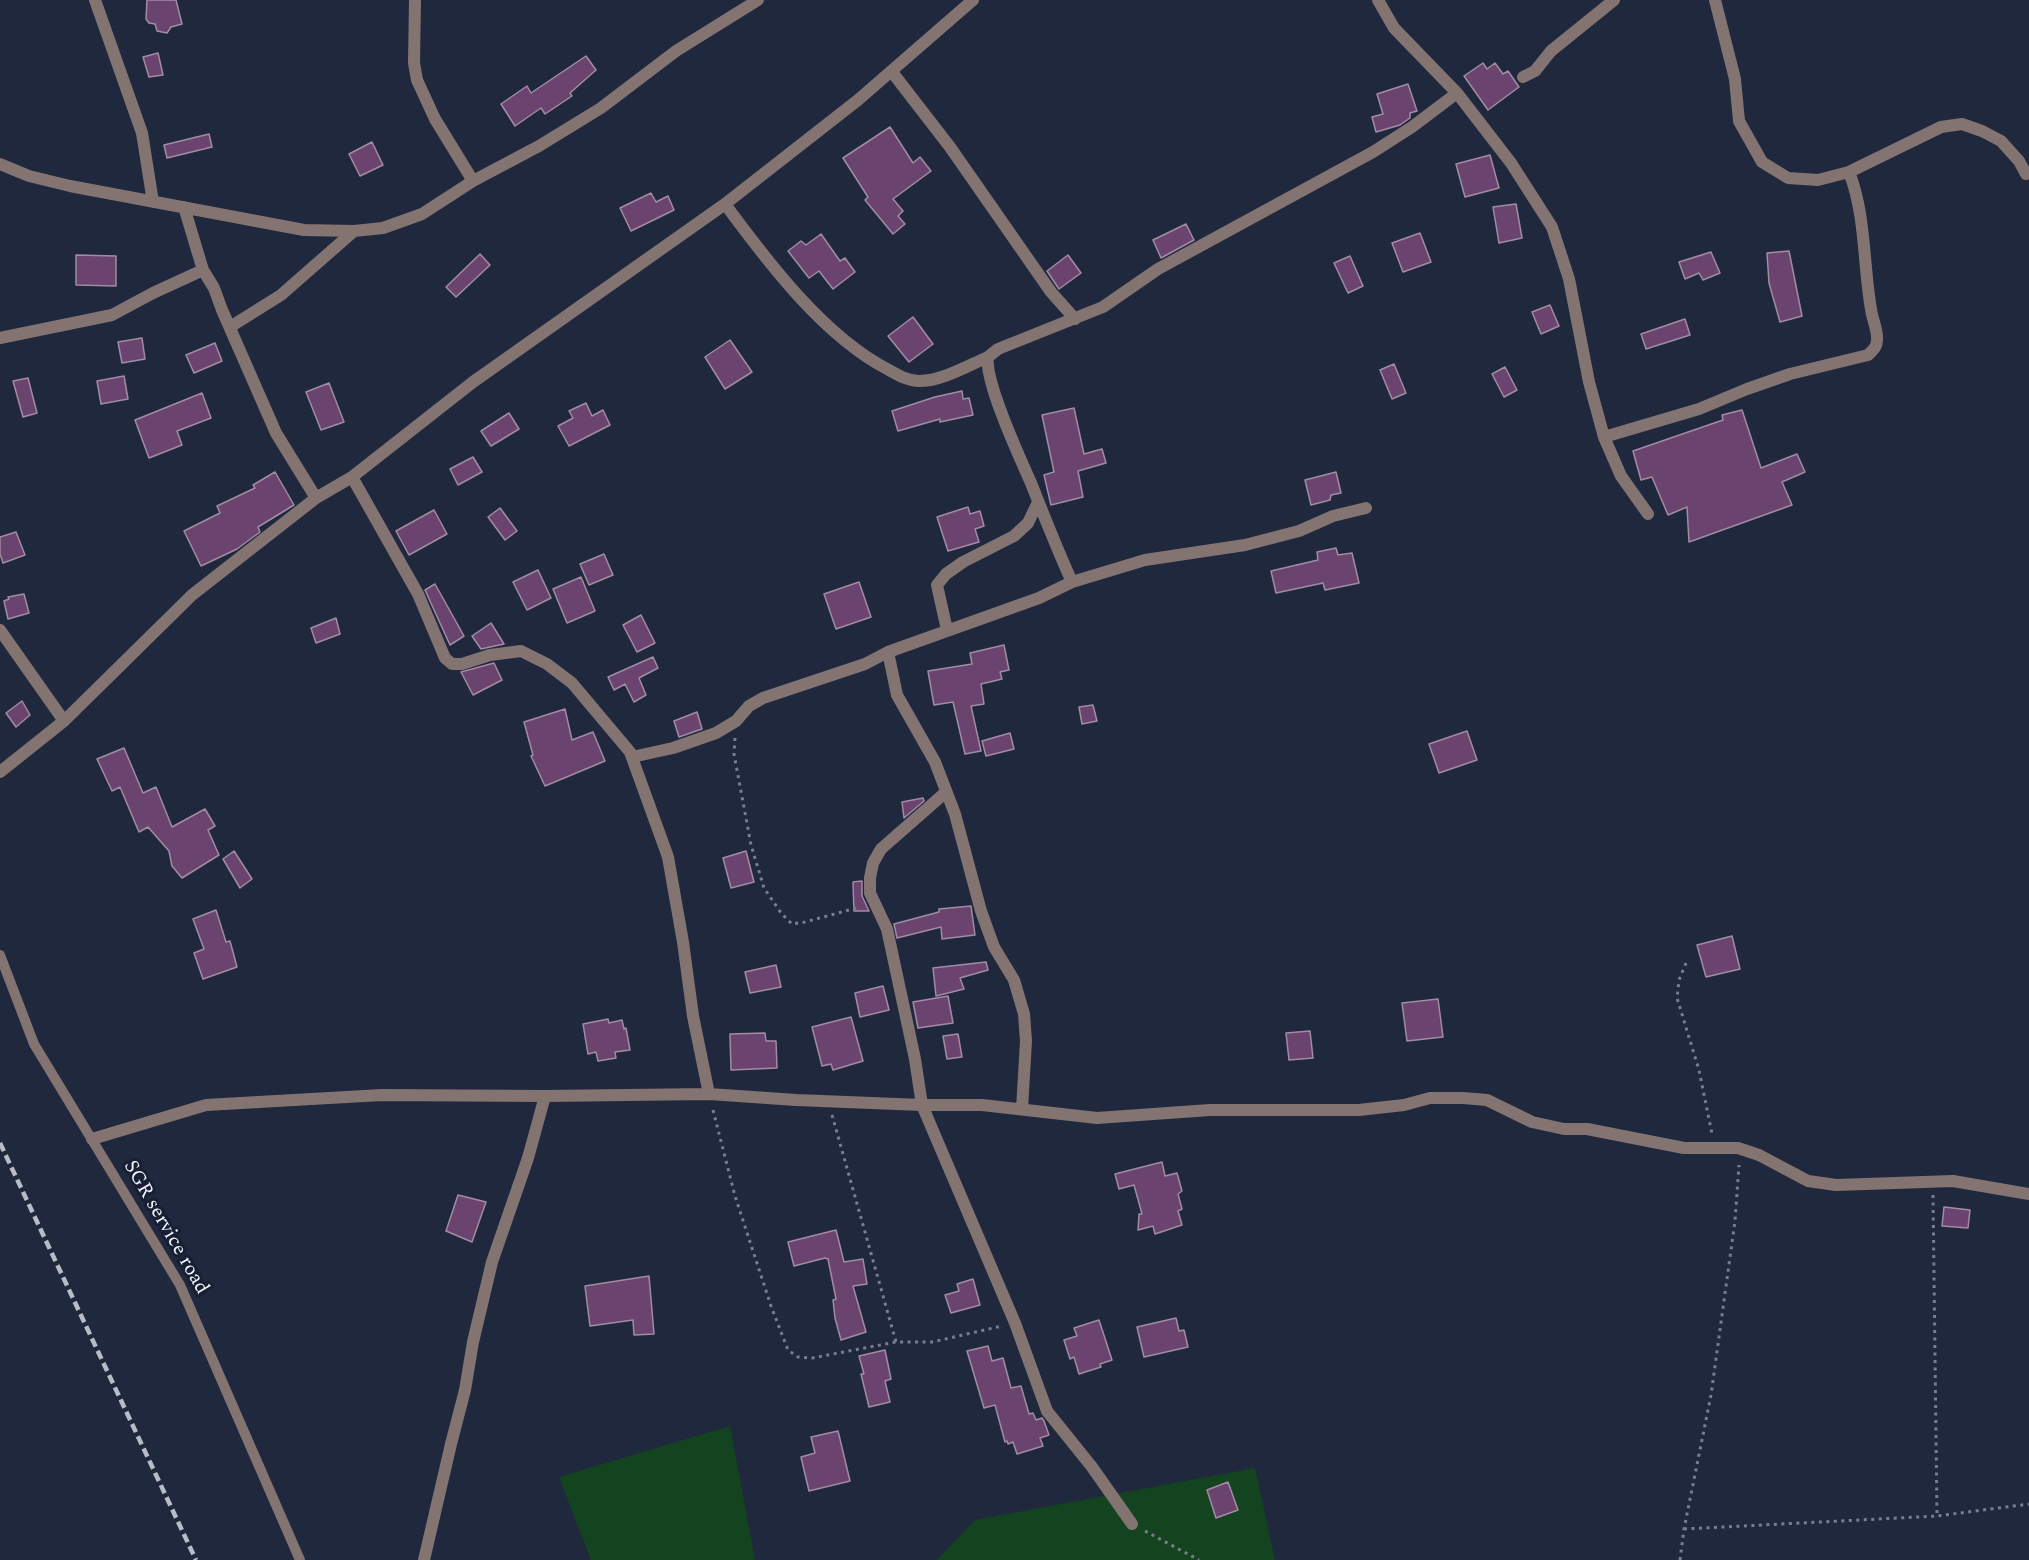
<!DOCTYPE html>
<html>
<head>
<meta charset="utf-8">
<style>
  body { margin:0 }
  canvas { display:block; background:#20283e }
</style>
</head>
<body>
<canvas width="2029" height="1560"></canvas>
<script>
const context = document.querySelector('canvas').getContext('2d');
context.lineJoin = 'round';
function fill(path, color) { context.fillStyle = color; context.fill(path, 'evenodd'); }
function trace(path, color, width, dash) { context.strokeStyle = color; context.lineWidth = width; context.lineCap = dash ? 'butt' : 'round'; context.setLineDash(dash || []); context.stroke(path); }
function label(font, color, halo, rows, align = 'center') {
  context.font = font + ' Spectral,serif'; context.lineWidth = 6; context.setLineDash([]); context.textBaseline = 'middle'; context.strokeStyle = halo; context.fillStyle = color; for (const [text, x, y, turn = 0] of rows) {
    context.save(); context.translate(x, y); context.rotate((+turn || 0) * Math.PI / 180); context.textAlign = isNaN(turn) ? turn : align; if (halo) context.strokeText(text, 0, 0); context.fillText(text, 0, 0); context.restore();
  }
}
fill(new Path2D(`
  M730 1426 755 1560H591L559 1477Z
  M1255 1468 1275 1560H937L975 1520Z`), '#13431f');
const building = new Path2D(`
  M147 0H176L182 24 171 27 167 33 157 31 155 24 149 23 146 19Z
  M158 53 163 75 149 77 143 57Z
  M586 56 596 70 570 93 572 96 545 114 541 108 515 126 501 104 527 86 531 93Z
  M1483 63 1487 69 1495 63 1503 74 1508 71 1519 87 1488 110 1464 76Z
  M1408 84 1417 111 1410 113V118L1400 125 1376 132 1372 117 1383 114 1377 94Z
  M890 127 913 163 920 157 931 171 893 199 903 211 898 216 905 224 893 234 865 200 868 197 843 158Z
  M209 134 212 147 167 158 164 145Z
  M372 142 383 165 360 176 349 154Z
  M1490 155 1499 188 1465 197 1456 164Z
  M651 193 656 202 668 196 674 210 631 231 620 208Z
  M1516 204 1522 238 1499 243 1493 207Z
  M1186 224 1194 240 1161 258 1153 240Z
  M1420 233 1431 262 1403 272 1392 243Z
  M821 234 840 261 845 258 855 272 833 289 819 271 809 278 788 251 801 241 806 245Z
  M1789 251 1802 316 1780 322 1769 283 1767 253Z
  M1711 252 1720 273 1703 280 1699 273 1685 279 1679 262Z
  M480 254 490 265 456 297 446 287Z
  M76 255 116 256V286L76 285Z
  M1068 255 1081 273 1059 289 1047 271Z
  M1350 256 1363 286 1348 293 1334 263Z
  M1550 305 1559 326 1541 334 1532 312Z
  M913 317 933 344 909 362 888 336Z
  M1685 319 1690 335 1646 349 1641 334Z
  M142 338 145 359 122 363 118 342Z
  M730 340 752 372 725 389 705 357Z
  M215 343 222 361 194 373 186 355Z
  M1394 364 1406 393 1392 399 1380 370Z
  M1505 367 1517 390 1504 397 1492 374Z
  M124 376 128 399 101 404 97 381Z
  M28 378 37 413 23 417 13 381Z
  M329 383 344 422 321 430 306 392Z
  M962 391 963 399 969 398 973 415 940 422V419L898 431 892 411 935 397Z
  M202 393 211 418 177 431 182 445 149 458 135 420Z
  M586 403 592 416 603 410 610 425 569 446 558 426 573 418 569 411Z
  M1074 408 1084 454 1102 449 1106 463 1078 471 1083 497 1051 505 1044 475 1054 472 1042 415Z
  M1742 410 1761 468 1797 454 1805 472 1782 482 1792 505 1689 542 1687 507 1668 515 1652 477 1641 480 1633 451 1723 420 1722 415Z
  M509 413 519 429 491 446 481 431Z
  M473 457 482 472 458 485 450 469Z
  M275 472 294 505 258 527 260 532 237 549 201 566 184 531 220 513 217 506 255 488 253 485Z
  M1336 472 1341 493 1331 495 1330 500 1311 505 1305 480Z
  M968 507 970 514 980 511 984 526 975 529 979 542 948 551 937 517Z
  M500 508 517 531 505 540 488 517Z
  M434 510 447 534 409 555 396 531Z
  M16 532 25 555 3 563 0 554V537Z
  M1336 548 1338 555 1352 553 1359 583 1325 590 1323 583 1276 593 1271 571 1318 560 1317 552Z
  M604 554 613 575 589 585 580 564Z
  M538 570 551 598 527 610 513 582Z
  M581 577 595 611 567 623 553 589Z
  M859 582 871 617 836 629 824 594Z
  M435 584 464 636 450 645 425 590Z
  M24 594 29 613 8 619 4 601 9 599 8 597Z
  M641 615 655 643 637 652 623 625Z
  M336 618 340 634 316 643 311 628Z
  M491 623 504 644 481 649 472 636Z
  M1004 645 1009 670 1000 672 1002 679 981 684 984 704 971 706 981 751 965 754 953 702 934 705 928 671 972 664 970 653Z
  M653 657 658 668 639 678 646 695 634 702 625 684 614 690 608 677Z
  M494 663 502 680 473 695 461 672Z
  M22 701 30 715 16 727 6 713Z
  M1093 705 1097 721 1082 724 1079 707Z
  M565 709 572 740 593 732 605 761 545 786 531 756 533 755 524 722Z
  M697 712 702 729 679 737 674 721Z
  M1467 731 1477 760 1439 773 1429 744Z
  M1010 733 1014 749 986 756 982 741Z
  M124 748 143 793 156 787 172 827 205 809 215 826 208 830 219 855 182 878 172 866 169 851 148 827 139 832 120 787 112 791 97 759Z
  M923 798 924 801 904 818 902 802Z
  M234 851 252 879 240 888 223 859Z
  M746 851 754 882 731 888 723 858Z
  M862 881V896L869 911H854L853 882Z
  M971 906 975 935 942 939 941 927 897 938 894 924 939 912V909Z
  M216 910 226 942 230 941 237 967 203 979 194 953 204 949 193 919Z
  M1732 936 1740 969 1706 977 1697 945Z
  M986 962 988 970 960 978 964 989 936 996 933 968Z
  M776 965 781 987 750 993 745 972Z
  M883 986 889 1010 860 1017 855 993Z
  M948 996 953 1023 918 1028 913 1002Z
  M1438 999 1443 1037 1407 1041 1402 1003Z
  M851 1017 863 1061 833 1070 831 1064 822 1066 812 1027Z
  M608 1019 609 1023 622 1020 624 1029 626 1028 630 1050 615 1052 616 1058 598 1061 596 1052 588 1054 583 1024Z
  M1310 1031 1313 1058 1289 1060 1286 1033Z
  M765 1033 766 1041H776L777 1068 731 1070 730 1034Z
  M958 1034 962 1057 947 1059 943 1036Z
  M1162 1162 1165 1176 1177 1173 1182 1191 1178 1194 1182 1209 1178 1211 1182 1225 1155 1234 1153 1226 1138 1230 1139 1214H1142L1134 1185 1119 1189 1115 1174Z
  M458 1195 486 1202 472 1242 446 1231Z
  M1944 1207 1970 1210 1968 1228 1942 1226Z
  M836 1230 844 1262 863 1259 867 1284 853 1286 866 1332 841 1340 835 1318 833 1300 836 1299 828 1259 825 1258 794 1266 788 1242Z
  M649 1276 654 1334 634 1335 633 1320 590 1326 585 1286Z
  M973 1279 980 1305 951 1313 945 1295 959 1291 957 1284Z
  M1176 1318 1179 1331 1184 1330 1188 1347 1144 1357 1137 1327Z
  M1099 1320 1112 1360 1100 1364 1101 1367 1079 1374 1074 1357 1070 1359 1064 1340 1077 1336 1074 1328Z
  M988 1346 992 1361 1003 1358 1011 1388 1021 1386 1029 1414 1033 1413 1036 1420 1042 1418 1044 1421 1049 1435 1040 1438 1043 1446 1017 1454 1013 1442 1008 1444 1007 1441 1005 1442 995 1405 984 1408 967 1351Z
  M885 1350 891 1379 885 1381 890 1402 869 1407 861 1374H864L859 1356Z
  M838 1431 850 1481 809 1491 801 1457 815 1453 811 1437Z
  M1228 1482 1238 1510 1216 1518 1207 1490Z`);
fill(building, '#6a436f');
trace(building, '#a18ca4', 1.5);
trace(new Path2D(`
  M735 738 734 754 751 845 764 888 781 913 792 924 805 922 860 907
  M1686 963 1679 980 1677 998 1699 1070 1712 1134
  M713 1110 735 1196 771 1306 788 1350 798 1357 812 1358 896 1342H932L1002 1326
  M832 1115 896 1342
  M1933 1195 1937 1516 2029 1504
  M1684 1529 1937 1516
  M1145 1531 1199 1560
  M1680 1560 1684 1529 1711 1395 1735 1221 1739 1165`), '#787e8e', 3, [3, 4.5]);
trace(new Path2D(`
  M0 955 34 1044 180 1285 300 1560`), '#837472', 10);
trace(new Path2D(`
  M95 0 142 133 153 202
  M415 0 414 63 417 80 435 119 473 181
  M1378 0 1394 28 1457 93 1511 163 1552 227 1569 279 1589 382 1604 437 1621 476 1648 514
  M1715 0 1735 79 1739 121 1762 162 1788 178 1818 180 1849 172 1941 127 1962 124 1982 131 2001 141 2019 161 2026 174 2029 173
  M892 72 950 147 1051 292 1075 319
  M1523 77 1535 71 1551 51 1614 0
  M0 164 29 176 70 186 304 230 354 231 383 228 422 214 473 181 539 146 601 108 676 51 758 0
  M725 204C767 261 824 337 889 370 898 375 908 381 919 381 942 381 967 366 988 357
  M184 207 203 270 214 288 222 310 276 433 316 498
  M230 327 281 295 354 231
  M0 338 112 315 153 293 203 270
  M1604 437 1699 409 1747 389 1790 374 1868 355C1873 350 1877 347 1877 340 1878 330 1872 319 1871 309 1863 264 1866 215 1849 172
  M352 477 418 594 445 658 452 664H462L490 655 521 651 547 664 572 683 630 752 668 857 683 942 693 1016 709 1094
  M1072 582C1057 549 1044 516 1031 483 1020 458 984 381 988 357L998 349 1103 307 1158 269 1373 152 1412 127 1457 93
  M0 630 64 721
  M947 630 937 585 946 574 963 562 1014 536 1028 523 1038 502
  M888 652 897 695 935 762 955 814 981 911 994 947 1014 980 1024 1014 1026 1041 1022 1109
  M632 757 673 748 716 733 736 721 749 706 763 698 865 664 888 652 1039 598 1072 582 1145 560 1245 545 1299 531 1333 516 1366 508
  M0 772 64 721 192 595 316 498 352 477 473 382 725 204 858 100 973 0
  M946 792 881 849 873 863 870 878V893L887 929 915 1059 922 1105 1015 1323 1047 1411 1092 1467 1132 1524
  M92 1139 206 1105 382 1095 545 1096 709 1094 796 1100 922 1105H982L1097 1118 1210 1110H1359L1404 1105 1430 1098H1463L1487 1100 1532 1122 1564 1129H1587L1684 1148H1738L1759 1155 1808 1181 1836 1185 1953 1181 2029 1194
  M424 1560 451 1444 465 1390 473 1342 492 1262 528 1158 545 1096`), '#837472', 12);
trace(new Path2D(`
  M0 1143 196 1560`), '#b7bcc8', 4.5, [9, 4.5]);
label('20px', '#f0f3fc', '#171f33', [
  ["SGR service road",165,1228,60]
]);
</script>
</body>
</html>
